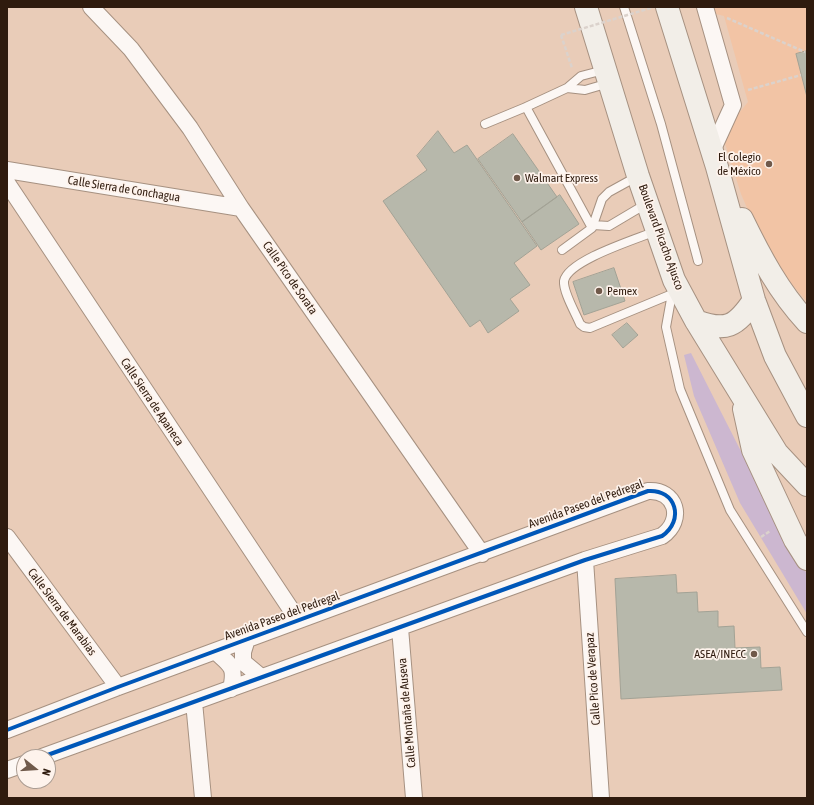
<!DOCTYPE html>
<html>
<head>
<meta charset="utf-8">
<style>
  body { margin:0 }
  #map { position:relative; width:814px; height:805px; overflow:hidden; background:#e9ccb8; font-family:"Asap Condensed",sans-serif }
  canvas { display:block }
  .frame { position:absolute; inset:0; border:8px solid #2f1b0e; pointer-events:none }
  .north { position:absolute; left:16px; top:749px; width:40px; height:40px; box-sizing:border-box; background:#fef3ec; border:1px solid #ab9d93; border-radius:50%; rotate:107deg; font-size:11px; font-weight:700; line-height:16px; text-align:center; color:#2f1b0e }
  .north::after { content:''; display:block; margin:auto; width:14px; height:18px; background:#70594a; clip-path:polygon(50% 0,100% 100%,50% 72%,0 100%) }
</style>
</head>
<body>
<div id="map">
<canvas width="814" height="805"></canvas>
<div class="frame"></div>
<div class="north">N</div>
</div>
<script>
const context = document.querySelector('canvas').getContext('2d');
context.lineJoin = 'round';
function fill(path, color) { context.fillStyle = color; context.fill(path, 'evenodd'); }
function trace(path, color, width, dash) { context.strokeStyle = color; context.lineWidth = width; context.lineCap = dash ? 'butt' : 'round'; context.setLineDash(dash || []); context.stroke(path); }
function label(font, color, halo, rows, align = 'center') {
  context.font = font + ' "Asap Condensed",sans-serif'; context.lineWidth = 3.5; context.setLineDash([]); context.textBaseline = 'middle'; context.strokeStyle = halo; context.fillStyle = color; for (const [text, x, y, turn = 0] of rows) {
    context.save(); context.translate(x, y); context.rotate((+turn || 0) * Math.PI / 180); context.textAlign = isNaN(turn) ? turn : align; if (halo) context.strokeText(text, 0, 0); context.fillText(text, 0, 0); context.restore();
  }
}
fill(new Path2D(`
  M714 7H807V302L783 274 757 231 741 194 722 134 748 102 724 16 716 14Z`), '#f2c4a5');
fill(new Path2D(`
  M691 353 781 530 807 574V614L740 503 694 396 684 355Z`), '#ccb7d0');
const building = new Path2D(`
  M807 51V97L796 54Z
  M438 131 454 153 467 145 537 246 514 263 530 285 510 299 519 311 488 333 480 320 470 327 383 201 427 170 417 156Z
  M513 134 557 197 522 222 478 159Z
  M560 195 579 224 541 250 522 222Z
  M614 268 625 301 584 315 573 282Z
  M627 323 638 335 623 348 612 335Z
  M676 575 677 593 697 592 698 612 718 611V627L734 626 735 648 760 647 761 668 780 667 782 690 621 699 615 579Z`);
fill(building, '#b7b8ab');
trace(building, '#a2a295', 1);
const lane = new Path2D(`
  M624 7 661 124 698 261
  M567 88 585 90 609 83
  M485 124 526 107
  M593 225 609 226 646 204
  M592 228 526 107 567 88 581 76 604 70
  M656 231C637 239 568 260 564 281 563 292 576 314 580 324L584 327 590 328 672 294
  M562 250 592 228 602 199 609 192 638 176
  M673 288 666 327 680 389 730 510 807 632`);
const street = new Path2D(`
  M91 7 131 49 190 128 241 208 482 554
  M705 7 733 105 712 151
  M7 170 241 208
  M7 183 298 620
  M7 537 118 687
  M585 560 601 798
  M400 628 414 798
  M247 639 243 652V662L261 677
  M215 651C231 666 236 666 231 689
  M194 702 203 798
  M7 730 118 687 648 491C676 489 685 520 662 536L585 560 42 757
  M7 770 24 764`);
const secondary = new Path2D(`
  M586 7 638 176 674 280 696 321 777 453 807 485
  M667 7 717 167 754 300 775 356 807 416
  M742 219C760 256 779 292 807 322
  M696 321C726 332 736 327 754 300
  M744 409 753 450 795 540 807 559`);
trace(lane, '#a69181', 10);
trace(street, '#a69181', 18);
trace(secondary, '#a69181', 24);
trace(new Path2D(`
  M727 18 805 52
  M561 35 572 68
  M748 90 801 75
  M761 537 770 531`), '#dbd2cc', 2.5, [4, 2]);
trace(lane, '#fcf7f4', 8);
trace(street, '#fcf7f4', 16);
trace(secondary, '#f2eee8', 22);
trace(new Path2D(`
  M561 35 654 7`), '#dbd2cc', 2.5, [4, 2]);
trace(new Path2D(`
  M7 730 118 687 648 491C676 489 685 520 662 536L585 560 42 757`), '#0057b8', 4);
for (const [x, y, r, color] of [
  [769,164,4,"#70594a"],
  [517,178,4,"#70594a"],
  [599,291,4,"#70594a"],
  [754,654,4,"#70594a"]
]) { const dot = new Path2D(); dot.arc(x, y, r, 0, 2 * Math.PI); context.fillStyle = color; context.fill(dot); trace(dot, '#fef3ec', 1.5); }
label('12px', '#2f1b0e', '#fef3ec', [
  ["El Colegio",761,157],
  ["de México",761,171],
  ["Walmart Express",525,178,"left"],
  ["Pemex",607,291,"left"],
  ["ASEA/INECC",746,654]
], 'right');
label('12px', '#2f1b0e', '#fef3ec', [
  ["Calle Sierra de Conchagua",124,189,9],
  ["Boulevard Picacho Ajusco",661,237,70],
  ["Calle Pico de Sorata",290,278,55],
  ["Calle Sierra de Apaneca",152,402,56],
  ["Avenida Paseo del Pedregal",586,504,-20],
  ["Calle Sierra de Marabias",62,612,53],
  ["Avenida Paseo del Pedregal",282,616,-20],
  ["Calle Pico de Verapaz",593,679,-94],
  ["Calle Montaña de Auseva",407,713,-95]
]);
</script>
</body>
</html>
